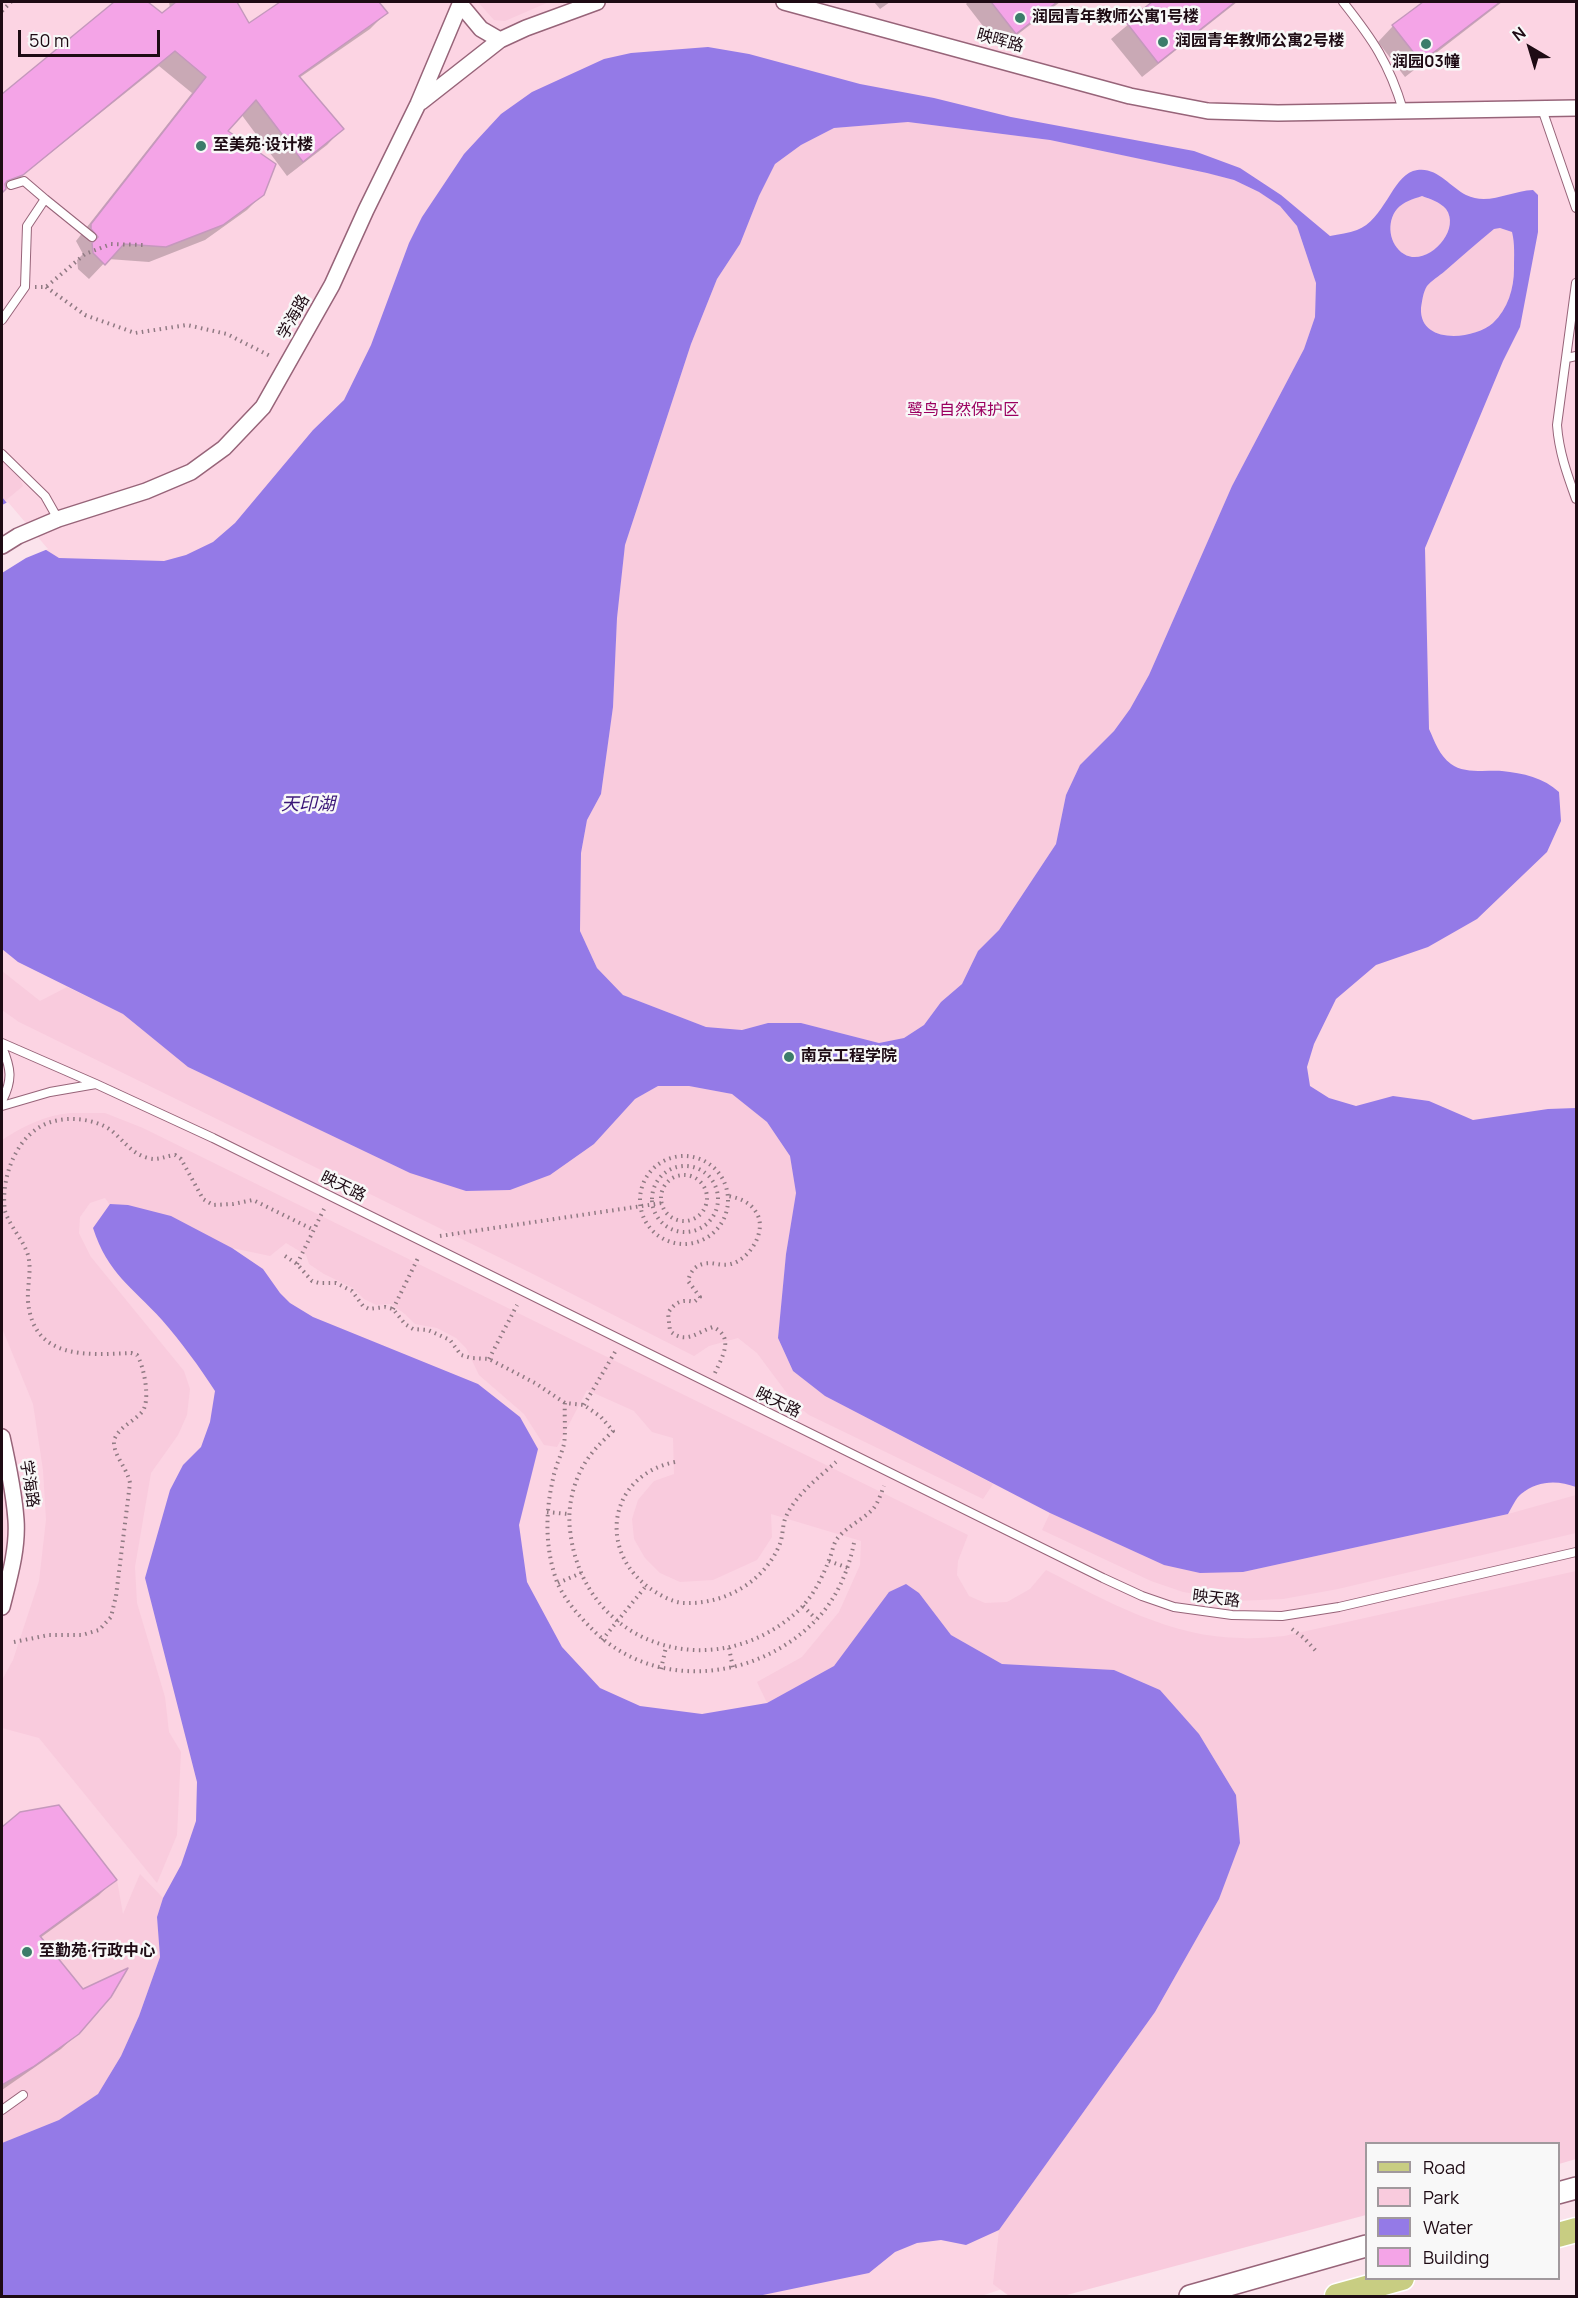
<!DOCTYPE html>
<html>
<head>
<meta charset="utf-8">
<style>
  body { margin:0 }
  #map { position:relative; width:1578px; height:2298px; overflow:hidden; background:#fbe3ec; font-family:Manrope,sans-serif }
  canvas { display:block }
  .frame { position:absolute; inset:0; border:3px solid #1e0b14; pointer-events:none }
  .legend { position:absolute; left:1365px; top:2142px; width:195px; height:138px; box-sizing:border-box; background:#f8f8f8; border:2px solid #a1999d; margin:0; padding:8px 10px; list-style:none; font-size:18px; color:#1e0b14 }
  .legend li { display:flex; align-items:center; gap:12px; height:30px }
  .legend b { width:30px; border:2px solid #a1999d }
  .north { position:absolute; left:1500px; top:18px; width:60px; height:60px; -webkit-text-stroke:4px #f8f8f8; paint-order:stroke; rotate:322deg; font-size:16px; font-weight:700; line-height:24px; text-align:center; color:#1e0b14 }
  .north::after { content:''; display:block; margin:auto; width:21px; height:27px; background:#1e0b14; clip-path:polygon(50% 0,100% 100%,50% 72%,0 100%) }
  .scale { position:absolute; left:18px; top:30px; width:142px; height:27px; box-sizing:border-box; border:3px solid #1e0b14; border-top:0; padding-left:8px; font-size:18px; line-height:21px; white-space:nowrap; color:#1e0b14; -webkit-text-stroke:4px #f8f8f8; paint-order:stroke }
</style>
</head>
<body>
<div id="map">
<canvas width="1578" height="2298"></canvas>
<div class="frame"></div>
<ul class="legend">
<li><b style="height:8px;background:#c8cd82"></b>Road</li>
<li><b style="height:16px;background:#f9cbdd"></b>Park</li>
<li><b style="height:16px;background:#947ae7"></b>Water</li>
<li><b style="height:16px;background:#f4a4e7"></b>Building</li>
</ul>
<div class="north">N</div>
<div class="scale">50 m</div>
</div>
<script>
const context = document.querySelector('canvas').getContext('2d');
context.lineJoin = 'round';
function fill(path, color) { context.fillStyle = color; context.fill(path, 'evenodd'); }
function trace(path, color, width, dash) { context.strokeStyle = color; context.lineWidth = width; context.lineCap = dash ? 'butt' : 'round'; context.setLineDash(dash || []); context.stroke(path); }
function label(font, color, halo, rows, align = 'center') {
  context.font = font + ' Manrope,"Noto Sans SC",sans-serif'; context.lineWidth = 5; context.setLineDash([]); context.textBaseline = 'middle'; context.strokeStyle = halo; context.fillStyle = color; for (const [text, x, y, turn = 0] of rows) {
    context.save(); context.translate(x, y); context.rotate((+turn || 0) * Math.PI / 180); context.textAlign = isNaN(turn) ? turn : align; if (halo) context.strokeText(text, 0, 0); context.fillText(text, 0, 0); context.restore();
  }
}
fill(new Path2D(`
  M2 2H1576V2112L1366 2144 1262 2203 981 2296H2Z`), '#fcd4e3');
fill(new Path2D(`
  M478 2H549L505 21 494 20Z
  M908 122 1050 140 1208 173 1234 180 1259 192 1280 206 1297 226 1316 283 1315 317 1304 349 1232 486 1149 675 1130 709 1114 731 1080 765 1066 795 1056 844 999 930 978 951 962 984 941 1002 924 1025 904 1038 879 1043 801 1023H768L742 1030 706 1027 623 995 597 968 580 931 581 853 587 820 601 794 613 707 617 618 625 545 691 344 717 279 740 244 759 196 775 164 801 145 834 128Z
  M1421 196C1430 199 1440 202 1446 209 1462 231 1426 268 1404 254 1389 245 1386 223 1397 209 1403 202 1413 199 1421 196Z
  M1500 228 1512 232C1515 244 1514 256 1514 269 1514 288 1508 309 1493 323 1474 340 1419 345 1421 308 1422 302 1423 292 1427 286 1431 281 1439 276 1445 271 1461 257 1477 243 1494 229Z
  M2 460 18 474 23 486 5 501 2 497Z
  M2 971 40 1001 67 987 123 1014 188 1067 410 1173 594 1144 635 1099 658 1086H689L732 1094 767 1122 790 1156 796 1193 786 1254 778 1338 793 1371 825 1396 993 1484 983 1499 809 1415 795 1404 757 1353 738 1338 709 1346 694 1356 531 1273 19 1022 2 1010Z
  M70 1113H105L143 1128 968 1535 958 1561 957 1575 969 1596 985 1603 1007 1602 1030 1589 1046 1570C1106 1601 1172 1638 1242 1638 1256 1639 1270 1637 1284 1636L1576 1571V2159L1559 2164 1558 2144H1366V2215L1063 2296H1009L993 2284 999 2230 1155 2012 1219 1899 1236 1795 1199 1734 1160 1690 1114 1670 1002 1664 951 1635 919 1593 861 1633 834 1666 767 1703 757 1682 802 1657 839 1612 860 1565 861 1541 771 1514 772 1537 757 1560 713 1580 680 1582 660 1573 645 1558 634 1539 632 1519 638 1500 654 1481 674 1474 673 1438 652 1432 634 1411 587 1390 557 1447 544 1445 524 1414 479 1375 466 1348 456 1338 437 1328 415 1324 405 1314 391 1304 376 1305 364 1299 353 1288 324 1274 309 1264 306 1255 286 1243 270 1256 232 1248 110 1205 105 1198 90 1203 80 1217 79 1233 91 1257 184 1371 190 1389 187 1415 178 1435 151 1473 135 1567 137 1603 165 1697 169 1732 181 1752 177 1835 157 1883 39 1738 2 1728V1680L13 1660 39 1581 46 1520 43 1470 33 1404 2 1328V1140C22 1127 45 1115 70 1113Z
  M1576 1495V1533L1338 1589 1283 1599 1237 1601 1183 1592 1151 1581 1042 1530 1050 1513 1164 1565 1243 1572 1508 1514Z
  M140 1874 163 1898 157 1917 160 1957 139 2016 121 2056 98 2094 59 2120 2 2143V2085C42 2061 83 2036 111 1998 117 1989 122 1978 127 1969L83 1989 40 1936 117 1880 123 1914Z`), '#f9cbdd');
fill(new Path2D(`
  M708 47 749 54 860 84 934 98 1011 117 1194 151 1240 168 1281 195 1330 236C1339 234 1349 233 1357 230 1384 220 1392 178 1413 171 1435 164 1449 186 1466 195 1488 206 1510 191 1533 190L1538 195V232L1520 327 1503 361 1425 548 1429 729C1435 742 1439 755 1451 764 1464 774 1488 770 1502 771 1523 773 1544 778 1559 792L1561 821 1547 852 1477 919 1428 947 1376 965 1336 999 1314 1044 1307 1067 1310 1086 1329 1098 1356 1106 1393 1096 1429 1101 1473 1120 1548 1109 1576 1108V1487C1558 1480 1538 1480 1521 1494 1516 1498 1512 1507 1508 1514L1243 1572 1200 1573 1164 1565 1050 1513 825 1396 793 1371 778 1338 786 1254 796 1193 790 1156 767 1122 732 1094 689 1086H658L635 1099 594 1144 550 1175 510 1190 466 1191 410 1173 188 1067 123 1014 18 962 2 949V497L43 548 59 558 164 561 186 555 213 542 235 523 313 430 344 400 371 345 409 243 422 217 464 154 501 114 532 92 604 59 631 53ZM908 122 1050 140 1207 173 1234 180 1259 192 1280 206 1297 226 1316 283 1315 317 1304 349 1232 486 1149 675 1130 709 1114 731 1080 765 1066 795 1056 844 999 930 978 951 962 984 941 1002 924 1025 904 1038 879 1043 801 1023H768L742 1030 706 1027 623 995 597 968 580 931 581 853 587 820 601 794 613 707 617 618 625 545 691 344 717 279 740 244 759 196 775 164 801 145 834 128ZM1422 196C1430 199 1440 202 1446 209 1462 231 1426 268 1404 254 1389 245 1386 222 1397 209 1403 202 1413 199 1422 196ZM1500 228 1512 232C1515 244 1514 256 1514 269 1514 288 1508 309 1493 323 1474 340 1419 345 1421 308 1422 302 1423 292 1427 286 1431 281 1439 276 1445 271 1461 257 1477 243 1494 229Z
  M110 1204 128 1205 171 1216 232 1248 263 1269 280 1293 290 1303 313 1317 478 1384 520 1417 538 1449 519 1525 527 1582 562 1647 600 1688 640 1706 702 1714 767 1703 834 1666 889 1592 906 1584 919 1593 951 1635 1002 1664 1114 1670 1160 1690 1199 1734 1236 1795 1240 1843 1219 1899 1155 2012 999 2230 966 2245 941 2240 917 2243 895 2252 869 2273 758 2296H2V2143L59 2120 98 2094 121 2056 139 2016 160 1957 157 1917 163 1898 181 1865 196 1821 197 1782 145 1578 170 1490 183 1465 201 1447 210 1422 215 1391C199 1366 181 1342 162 1320 131 1286 108 1274 93 1228Z`), '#947ae7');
fill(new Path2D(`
  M8 502 48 549 26 558 2 573V505Z`), '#fbe3ec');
fill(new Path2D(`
  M117 2H146L162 15 170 8 169 2H236L249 25 282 2H378L386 13 370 29 299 78 342 129 327 145 287 176 241 114 225 131 263 194 247 210 205 240 149 262 108 259 89 279 78 269 77 260 83 254 76 241 192 93 159 66 2 192V95Z
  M874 2H890L880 9Z
  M968 2H1060L1000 48 966 4Z
  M1155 2H1237L1142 77 1111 39Z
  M1426 2H1502L1405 77 1378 42 1393 26Z
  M20 1814 115 1879 99 1895 40 1938 78 2033 61 2049 2 2090V1829Z`), '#0003');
const building = new Path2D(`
  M114 2H148L162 13 176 2H237L249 23 280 2H379L388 13 299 76 344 129 303 162 256 100 228 131 276 164 264 195 223 225 166 247 124 244 105 265 93 253 92 243 98 237 91 229V224L206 77 175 51 23 175 7 181 5 184 6 189 2 193V94Z
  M991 2H1057L1016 34Z
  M1152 2H1235L1158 63 1126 22Z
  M1423 2H1500L1421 62 1392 25Z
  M59 1805 117 1880 40 1936 83 1989 128 1968 111 1997 79 2034 33 2067 2 2085V1827L20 1812Z`);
fill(building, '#f4a4e7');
trace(building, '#c598bd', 1.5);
const lane = new Path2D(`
  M1343 2C1373 40 1389 63 1403 110
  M1542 109 1576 208
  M45 199 92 237
  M1576 283 1557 425C1559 452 1567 474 1576 499
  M2 320 25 287 27 226 45 199 24 181 11 185
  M1567 358 1576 356
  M2 454 45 496 58 519
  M2 1043 96 1084 213 1138 1103 1578 1142 1596 1174 1607 1232 1615 1282 1616 1339 1607 1576 1552
  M2 1047C11 1068 13 1080 2 1101
  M2 1106 50 1092 96 1084
  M2 2110 23 2095`);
const street = new Path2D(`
  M784 2 1130 96 1208 111 1278 113 1576 108
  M461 5 481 29 500 40
  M421 102 500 40 526 28 597 2
  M2 546 18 536 58 519 146 491 191 472 224 448 263 407 332 285 366 210 418 104 461 2
  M2 1437C8 1464 14 1492 16 1520 18 1549 9 1579 2 1607`);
const secondary = new Path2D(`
  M1558 2193 1576 2188
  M1190 2296 1366 2246`);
const primary = new Path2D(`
  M1558 2235 1576 2230
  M1337 2296 1402 2278`);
trace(lane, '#976479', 10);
trace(street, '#976479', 18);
trace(secondary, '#976479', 24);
trace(primary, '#fff', 27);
trace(new Path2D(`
  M2 11 11 2
  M35 287H46L85 254 111 244 143 245
  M46 287 85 315 135 333 187 325 227 334 272 357
  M640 1200a44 44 0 1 1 88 0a44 44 0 1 1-88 0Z
  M652 1199a33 33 0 1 1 66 0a33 33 0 1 1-66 0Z
  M661 1198a23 23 0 1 1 46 0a23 23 0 1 1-46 0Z
  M440 1236 662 1203
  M285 1256 297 1264 312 1281 319 1283H336L352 1291 363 1306 369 1309 385 1307 393 1309 405 1324 413 1329 428 1330 450 1340 461 1355 471 1358 489 1359 535 1383 565 1403 584 1405 601 1417 613 1431C605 1439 596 1447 589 1457 574 1477 567 1506 570 1530 583 1649 719 1689 802 1607 814 1594 823 1576 829 1560 832 1554 833 1544 837 1539 846 1527 862 1520 872 1510 878 1504 881 1493 884 1486
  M297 1264 324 1209
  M393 1309 419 1256
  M489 1359 517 1305
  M715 1373C722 1357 735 1337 713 1327 697 1332 686 1345 670 1331L668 1313C675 1302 682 1299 694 1302L700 1297 688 1281C690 1273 694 1266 703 1264 712 1261 721 1267 731 1264 750 1259 768 1230 756 1212 750 1202 739 1198 728 1196
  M565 1403C564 1416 566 1431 564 1444 561 1456 555 1467 553 1479 545 1513 545 1549 557 1582 564 1599 579 1616 592 1629 654 1692 757 1681 816 1620 837 1598 848 1572 854 1543
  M584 1405 615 1352
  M675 1462C606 1476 597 1555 654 1591 663 1597 673 1602 683 1603 723 1605 763 1583 779 1546 783 1538 782 1528 785 1519 794 1496 818 1478 836 1462
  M547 1512 568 1514
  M829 1561 848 1568
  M558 1583 581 1573
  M803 1606 816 1619
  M1292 1629 1304 1638 1316 1651
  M602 1640 646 1586
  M14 1642 49 1635H82L99 1630 111 1617 116 1596 130 1483C127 1467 113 1456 114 1440 120 1426 132 1423 142 1412 151 1401 144 1366 137 1355L131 1353C87 1355 33 1360 28 1301 27 1285 32 1271 28 1255 23 1239 10 1227 5 1211 0 1178 17 1132 51 1122 69 1116 97 1119 112 1131 124 1141 132 1154 148 1158 158 1161 165 1156 175 1155L181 1159 203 1199 213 1205 233 1204 253 1200 314 1230
  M729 1648 733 1668
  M661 1669 666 1647`), '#907a83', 4, [1.5, 4.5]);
trace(lane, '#fff', 8);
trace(street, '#fff', 15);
trace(secondary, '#fff', 21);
trace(primary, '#c8cd82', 24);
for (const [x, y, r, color] of [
  [1020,18,6,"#3c7c6a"],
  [1163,42,6,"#3c7c6a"],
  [1426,44,6,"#3c7c6a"],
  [201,146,6,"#3c7c6a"],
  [789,1057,6,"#3c7c6a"],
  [27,1952,6,"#3c7c6a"]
]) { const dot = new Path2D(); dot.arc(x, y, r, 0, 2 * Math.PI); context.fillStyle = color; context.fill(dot); trace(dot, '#f8f8f8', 2); }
label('bold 16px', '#1e0b14', '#f8f8f8', [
  ["润园青年教师公寓1号楼",1032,18],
  ["润园青年教师公寓2号楼",1175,42],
  ["润园03幢",1426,63,"center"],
  ["至美苑·设计楼",213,146],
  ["南京工程学院",801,1057],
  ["至勤苑·行政中心",39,1952]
], 'left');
label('16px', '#1e0b14', '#f8f8f8', [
  ["映晖路",1000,41,15],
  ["学海路",294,317,-61],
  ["映天路",343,1187,26],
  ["映天路",778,1403,26],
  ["学海路",29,1484,81],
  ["映天路",1216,1599,7]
]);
label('16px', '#9b0060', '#f8f8f8', [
  ["鹭鸟自然保护区",963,411]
]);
label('italic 18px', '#3b1778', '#f8f8f8', [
  ["天印湖",308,805]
]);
</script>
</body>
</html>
